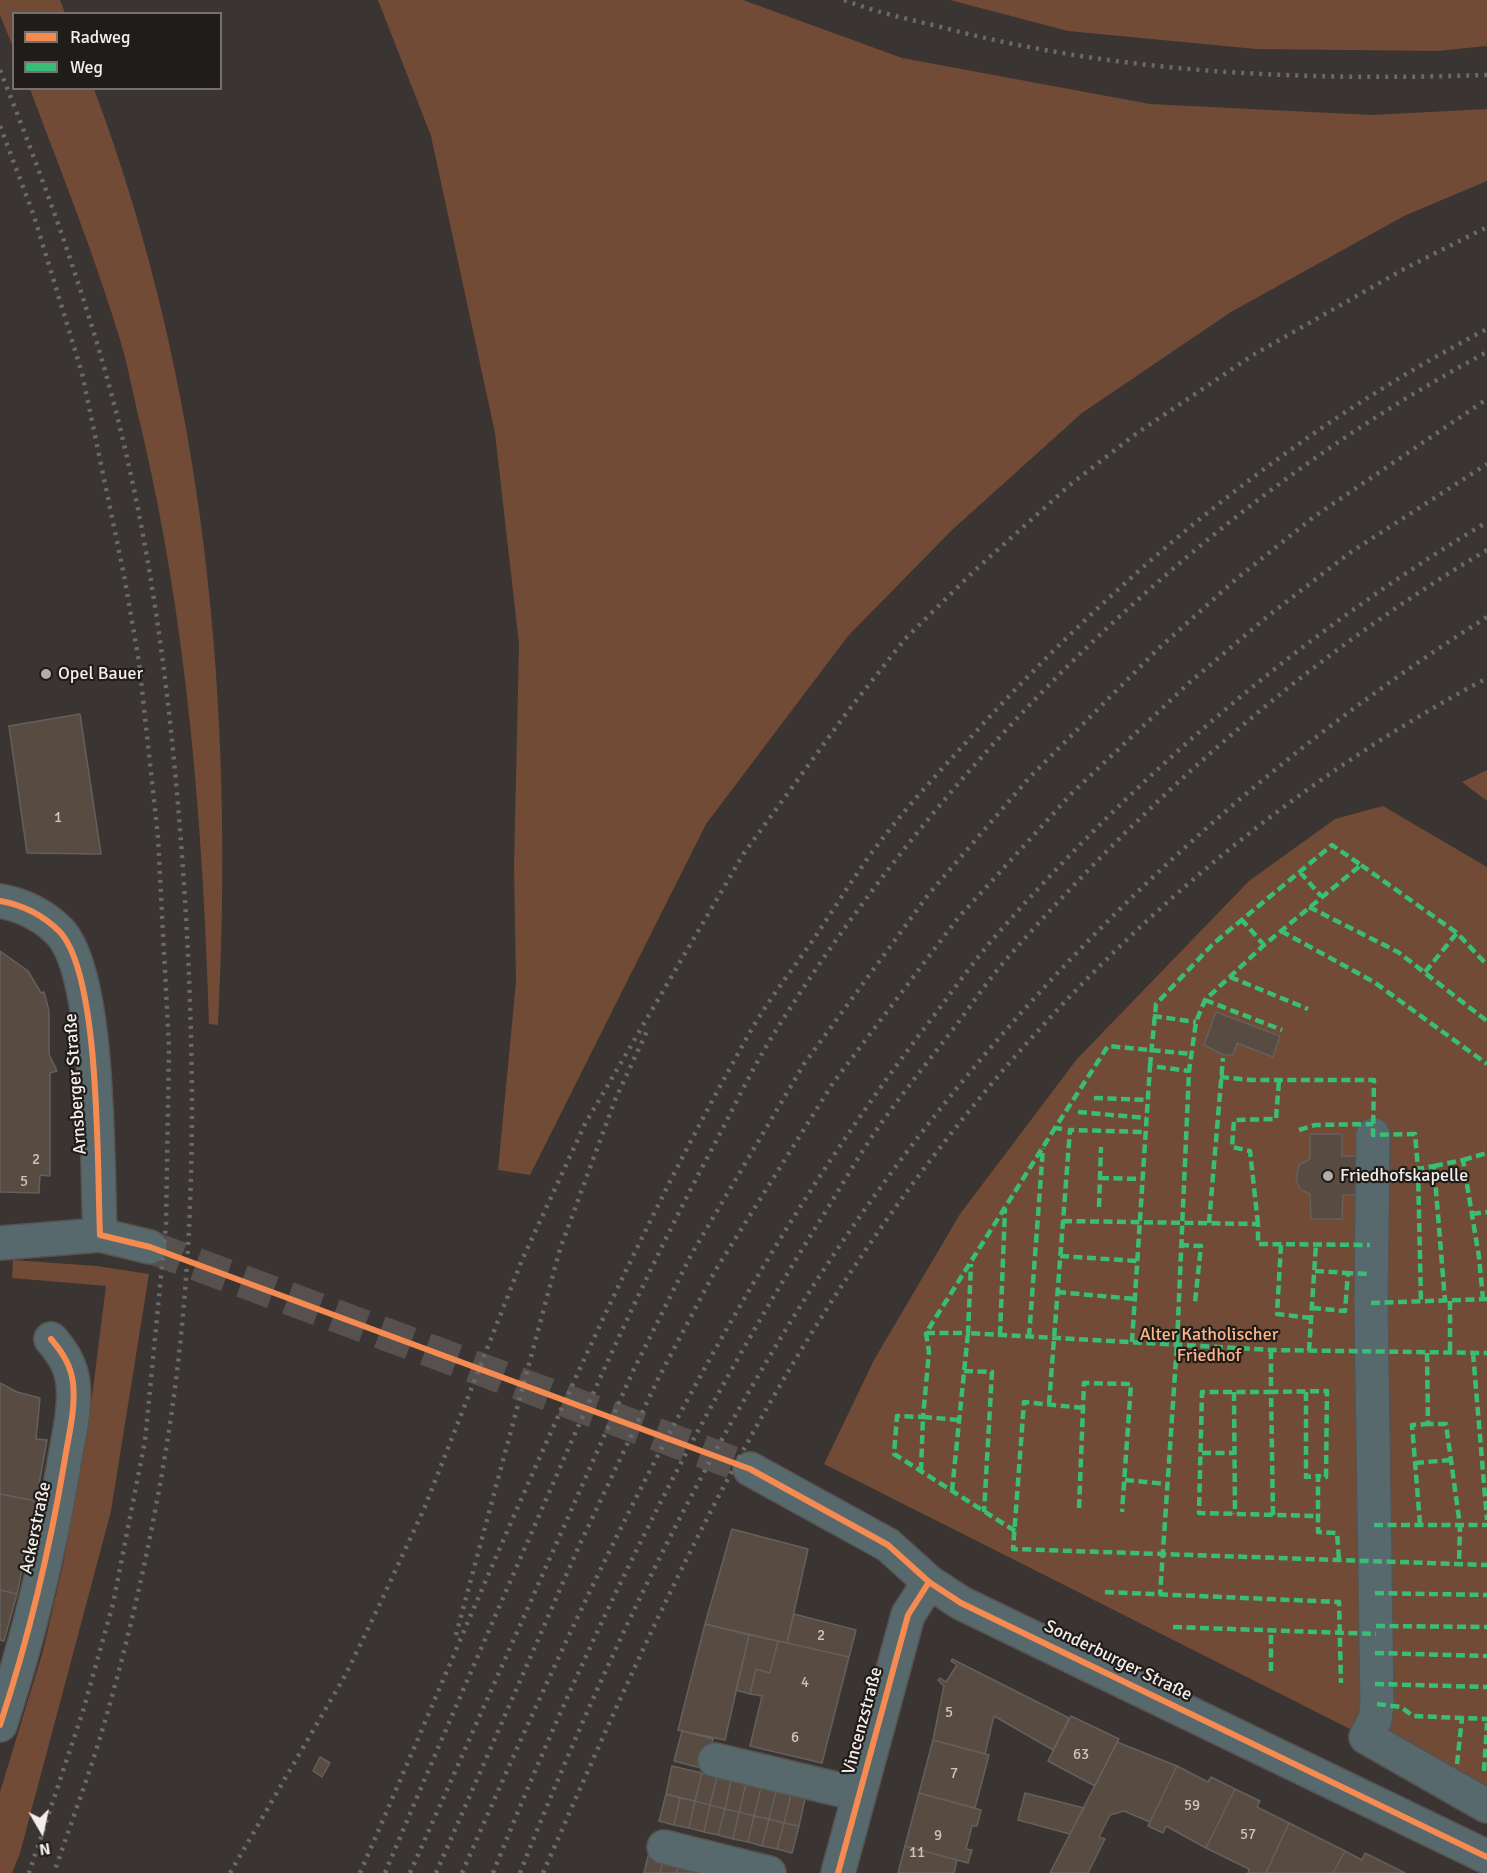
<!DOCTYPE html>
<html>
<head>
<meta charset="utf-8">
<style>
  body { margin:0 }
  #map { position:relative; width:1487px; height:1873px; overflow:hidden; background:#3a3432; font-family:Signika,sans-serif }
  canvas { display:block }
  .legend { position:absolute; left:12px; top:12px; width:210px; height:78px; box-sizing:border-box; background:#201c19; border:2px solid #75706d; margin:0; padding:8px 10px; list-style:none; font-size:18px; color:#f4eeea }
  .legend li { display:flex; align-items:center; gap:12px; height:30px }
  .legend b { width:30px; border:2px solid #75706d }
  .north { position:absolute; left:12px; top:1801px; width:60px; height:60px; -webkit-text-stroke:4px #201c19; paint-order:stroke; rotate:171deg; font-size:16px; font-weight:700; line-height:24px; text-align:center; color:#f4eeea }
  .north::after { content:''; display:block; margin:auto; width:21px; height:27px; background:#f4eeea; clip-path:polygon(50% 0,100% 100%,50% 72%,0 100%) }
</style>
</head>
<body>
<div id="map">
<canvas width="1487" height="1873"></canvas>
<ul class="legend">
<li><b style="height:8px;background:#f68b52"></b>Radweg</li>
<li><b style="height:8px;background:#3abd76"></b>Weg</li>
</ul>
<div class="north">N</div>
</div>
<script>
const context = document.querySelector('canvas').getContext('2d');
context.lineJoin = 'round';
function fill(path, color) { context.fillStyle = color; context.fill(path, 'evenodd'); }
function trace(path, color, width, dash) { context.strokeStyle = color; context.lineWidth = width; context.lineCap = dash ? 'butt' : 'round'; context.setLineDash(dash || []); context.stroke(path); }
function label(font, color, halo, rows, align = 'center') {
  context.font = font + ' Signika,sans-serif'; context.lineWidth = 4.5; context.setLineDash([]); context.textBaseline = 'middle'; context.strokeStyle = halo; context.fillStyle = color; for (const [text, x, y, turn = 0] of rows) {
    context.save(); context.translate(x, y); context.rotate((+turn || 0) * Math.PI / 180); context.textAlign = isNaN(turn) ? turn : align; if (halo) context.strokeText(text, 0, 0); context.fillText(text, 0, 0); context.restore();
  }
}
fill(new Path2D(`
  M0 0H60L65 13 14 14 13 47 0 15Z
  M378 0H743L902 58 1150 104 1372 115 1487 109V181L1404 216 1231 312 1082 413 952 530 848 636 706 824 530 1175 498 1170 516 982 514 866 519 644 495 433 431 136Z
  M950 0H1487V46L1437 51 1256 49 1068 31Z
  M30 89H94C206 388 235 708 218 1025L209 1024C203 824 187 622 141 427 134 399 129 370 121 343 95 256 61 172 30 89Z
  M1487 770V801L1462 782Z
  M1383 806 1487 867V1798L824 1464 874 1360 960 1214 1077 1059 1249 881 1335 819Z
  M13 1260 97 1266 149 1274 111 1511 20 1853 12 1873H0V1792L43 1651 63 1565 87 1436 106 1286 12 1278Z`), '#714b35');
const building = new Path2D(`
  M80 714 101 854 27 853 9 726Z
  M0 951 28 971 41 993 44 992 49 1011V1054L57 1071 50 1073V1176L40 1175 39 1193 0 1192Z
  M1216 1012 1280 1036 1273 1057 1237 1043 1233 1055H1224L1204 1045Z
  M1310 1134H1342V1156H1361V1195H1343L1342 1219H1311L1310 1194 1301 1190 1296 1181 1299 1165 1310 1159Z
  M0 1383 17 1392 40 1398 36 1439 47 1440 36 1501 0 1494Z
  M0 1494 36 1501 17 1594 0 1590Z
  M732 1529 808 1549 787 1643 705 1624Z
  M0 1590 17 1594 4 1641 0 1640Z
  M794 1614 856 1630 849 1657 787 1643Z
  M705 1624 749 1635 725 1740 678 1730Z
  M749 1635 778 1641 770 1673 756 1669 750 1694 736 1690Z
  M778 1641 849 1657 822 1763 750 1746 762 1696 750 1694 756 1669 770 1673Z
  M952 1659 1069 1718 1053 1750 994 1716 985 1754 933 1740 944 1686 938 1680 940 1678 946 1682 957 1665 951 1661Z
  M1071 1716 1119 1739 1095 1786 1048 1761Z
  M682 1731 713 1739 705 1769 674 1761Z
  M933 1740 989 1755 975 1808 919 1793Z
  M1117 1742 1177 1766 1150 1822 1124 1811 1110 1815 1099 1837 1105 1839 1088 1873H1050Z
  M320 1757 330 1763 322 1777 313 1771Z
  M672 1766 702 1773 695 1801 666 1794Z
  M1177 1766 1208 1782 1211 1777 1235 1789 1206 1848 1166 1826 1163 1833 1148 1826Z
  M702 1773 717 1777 710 1805 695 1801Z
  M717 1777 731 1781 725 1809 710 1805Z
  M731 1781 746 1784 739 1812 725 1809Z
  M746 1784 761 1788 754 1816 739 1812Z
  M761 1788 776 1792 769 1819 754 1816Z
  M1235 1789 1260 1801 1257 1807 1289 1823 1266 1873H1248L1249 1869 1206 1848Z
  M776 1792 791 1795 784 1823 769 1819Z
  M919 1793 981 1810 977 1826H972L966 1849 972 1850 968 1863 905 1846Z
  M1025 1793 1084 1808 1070 1834 1018 1820Z
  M666 1794 680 1798 674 1825 659 1821Z
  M791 1795 805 1799 799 1826 784 1823Z
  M680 1798 695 1801 689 1828 674 1825Z
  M695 1801 710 1805 704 1832 689 1828Z
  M710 1805 725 1809 718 1835 704 1832Z
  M725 1809 739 1812 733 1839 718 1835Z
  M739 1812 754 1816 748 1842 733 1839Z
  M754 1816 769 1819 762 1846 748 1842Z
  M769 1819 784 1823 777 1849 762 1846Z
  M784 1823 799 1826 792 1853 777 1849Z
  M1289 1823 1345 1851 1333 1873H1266Z
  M905 1846 957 1860 954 1873H898Z
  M1345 1851 1362 1860 1365 1853 1405 1873H1333Z
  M648 1856 664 1860 660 1873H644Z
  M664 1860 679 1863 676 1873H660Z
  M679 1863 694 1866 692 1873H676Z`);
fill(building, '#584b42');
trace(building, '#64605e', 1.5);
trace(new Path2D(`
  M150 1247 750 1469`), '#56504e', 33, [33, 16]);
const minor = new Path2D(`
  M0 901C23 905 43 915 60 932 101 977 97 1170 100 1235
  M1373 1135 1371 1303 1377 1704 1375 1719 1366 1737 1487 1806
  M0 1243 100 1235 150 1247
  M750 1469 888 1545 929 1582 961 1603 1487 1857
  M0 1725C28 1640 49 1553 64 1464 68 1438 76 1409 73 1383 71 1365 62 1352 51 1339
  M715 1760 858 1794
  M664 1847 769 1873
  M838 1873 908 1615 929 1582`);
trace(minor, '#575350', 36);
trace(minor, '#58696e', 33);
trace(new Path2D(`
  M844 0C875 12 908 19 941 27 1118 74 1305 81 1487 75
  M0 70C39 168 75 266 104 367 148 522 169 683 181 842 196 1042 199 1245 167 1443 151 1543 128 1645 99 1741 85 1786 69 1829 54 1873
  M0 126 34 216 82 373 124 575 139 662 158 837 169 1047 166 1225 145 1441 113 1604 83 1711 29 1873
  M456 1635 560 1249 615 1100 649 1027
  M230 1873 346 1674 377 1610 424 1509 522 1260 585 1124 744 853 848 711 905 639 973 572 1071 484 1137 433 1253 355 1404 269 1487 227
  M360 1873C483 1591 597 1303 749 1034 768 1000 793 969 815 937 833 910 851 882 870 855 901 813 937 774 972 736 1119 574 1292 430 1487 329
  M385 1873C445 1730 507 1589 569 1447 615 1344 662 1242 715 1143 733 1109 750 1073 770 1040 942 762 1197 507 1487 352
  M410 1873 633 1371 691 1255 804 1064 928 895 1029 778 1158 649 1235 580 1315 516 1487 399
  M436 1873 579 1546 658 1379 715 1271 833 1083 958 918 1073 792 1190 682 1268 616 1351 552 1487 464
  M462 1873C590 1579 728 1286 923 1030 946 1000 968 969 992 940 1135 776 1300 634 1487 522
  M493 1873C582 1650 688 1433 814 1230 837 1194 858 1156 882 1122 905 1090 930 1059 954 1028 973 1003 990 977 1011 954 1148 798 1308 656 1487 550
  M520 1873C596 1680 686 1490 796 1313 970 1034 1209 793 1487 617
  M543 1873C610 1720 677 1567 759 1422 934 1111 1170 847 1487 678`), '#666b6e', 4.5, [3, 6]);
trace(new Path2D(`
  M1361 865 1457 933 1487 965
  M1300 872 1321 896
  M1309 907 1398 952 1487 1021
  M1241 919 1264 945
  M1281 931 1374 982 1487 1064
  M1425 972 1457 933
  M1230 977 1308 1009
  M1205 1000 1282 1030
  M1153 1016 1196 1022
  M1150 1066 1156 1004 1214 943 1332 845 1361 865 1264 945 1205 1000 1196 1022 1189 1071 1177 1344 1160 1595
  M1220 1077 1251 1080H1374L1373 1135 1415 1134 1418 1169 1434 1166 1445 1301
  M1094 1098 1147 1100
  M1078 1112 1146 1118
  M1062 1129 1055 1128 1108 1046 1192 1054
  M1299 1130 1315 1125 1373 1124
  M1463 1160 1487 1153
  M1434 1166 1463 1160 1479 1257 1483 1299
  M1418 1169 1421 1302
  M1100 1178 1142 1179
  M1099 1207 1101 1147
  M1472 1214 1487 1212
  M1063 1221 1258 1224V1244L1370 1245
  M1209 1223 1223 1058
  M1258 1224 1250 1151 1232 1147 1234 1120 1276 1119 1279 1080
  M1180 1245 1201 1246 1195 1302
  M1281 1245 1277 1314 1311 1318
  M1060 1256 1137 1261
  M1315 1271 1348 1273
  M1057 1292 1135 1299
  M1450 1301V1353
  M1371 1303 1487 1299
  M1312 1308 1345 1311 1348 1273 1371 1274
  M926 1333H968L971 1264
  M1000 1335 1005 1209
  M1029 1337 1043 1148
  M1132 1342 1150 1066 1189 1071
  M1271 1350V1392L1327 1391 1326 1477 1318 1476V1532L1337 1533 1339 1560
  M1309 1351 1316 1244
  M1427 1353 1428 1424H1446L1460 1526 1459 1564
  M1473 1353 1487 1520
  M964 1371 992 1372 984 1512
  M1234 1392 1235 1514
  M1306 1392V1477L1318 1476
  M1049 1404 1070 1130 1145 1132
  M1083 1408 1024 1402 1013 1549 1487 1565
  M1202 1453H1234
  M1415 1463 1451 1460
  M921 1471 923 1417 959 1420
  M1125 1480 1166 1484
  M952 1491 968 1333 1271 1350 1487 1353
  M1079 1508 1084 1383 1131 1384 1122 1512
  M1273 1515 1271 1392H1202L1199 1513 1318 1516
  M1420 1524 1412 1425 1428 1424
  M1374 1525H1487
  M1015 1531 894 1454 897 1416 923 1417 929 1352 926 1333 1055 1128
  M1105 1592 1339 1602 1341 1683
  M1375 1593 1487 1595
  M1376 1626 1487 1627
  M1173 1627 1376 1634
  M1375 1653 1487 1656
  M1271 1671V1631
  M1375 1684 1487 1687
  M1377 1704 1401 1707 1413 1716 1487 1719
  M1457 1764 1462 1718
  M1484 1771 1487 1723`), '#3abd76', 4.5, [9, 4.5]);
trace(new Path2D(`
  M0 901C23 905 43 915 60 932 101 977 97 1170 100 1235L150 1247 750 1469 888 1545 929 1582 961 1603 1487 1857
  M0 1725C28 1640 49 1553 64 1464 68 1438 76 1409 73 1383 71 1365 62 1352 51 1339
  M838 1873 908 1615 929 1582`), '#f68b52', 6);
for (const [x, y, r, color] of [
  [46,674,6,"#b3adaa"],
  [1328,1176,6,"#b3adaa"]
]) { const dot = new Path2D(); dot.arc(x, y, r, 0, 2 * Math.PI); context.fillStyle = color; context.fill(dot); trace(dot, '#201c19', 2); }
label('15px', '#cdc5c0', null, [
  ["1",58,818],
  ["2",36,1160],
  ["5",24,1182],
  ["2",821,1636],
  ["4",805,1683],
  ["5",949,1713],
  ["6",795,1738],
  ["63",1081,1755],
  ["7",954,1774],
  ["59",1192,1806],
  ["57",1248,1835],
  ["9",938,1836],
  ["11",917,1853]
]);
label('18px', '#f4eeea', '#201c19', [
  ["Opel Bauer",58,674],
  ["Friedhofskapelle",1340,1176]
], 'left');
label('18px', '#f4eeea', '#201c19', [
  ["Arnsberger Straße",76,1084,-94],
  ["Ackerstraße",36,1528,-78],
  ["Sonderburger Straße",1118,1661,26],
  ["Vincenzstraße",863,1721,-75]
]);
label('18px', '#fcb589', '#201c19', [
  ["Alter Katholischer",1209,1335],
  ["Friedhof",1209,1356]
]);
</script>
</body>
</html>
